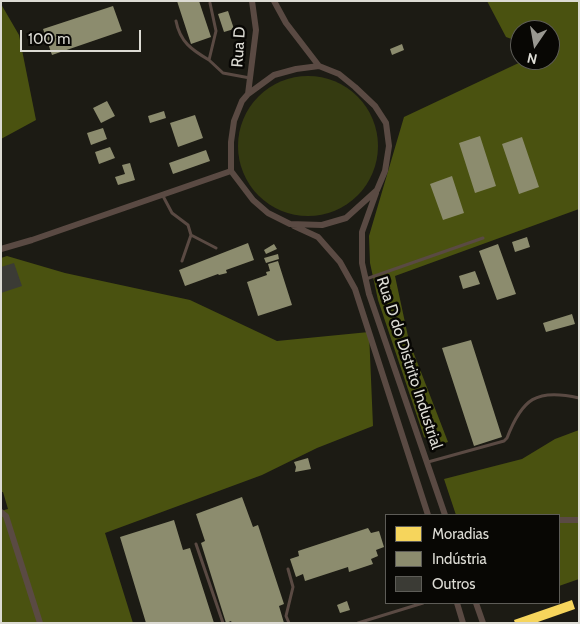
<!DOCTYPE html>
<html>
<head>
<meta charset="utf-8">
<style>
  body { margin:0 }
  #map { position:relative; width:580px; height:624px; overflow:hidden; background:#1c1b14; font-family:Cabin,sans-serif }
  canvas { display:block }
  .frame { position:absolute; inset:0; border:2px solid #dcdbd4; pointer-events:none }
  .legend { position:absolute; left:385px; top:514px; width:175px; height:90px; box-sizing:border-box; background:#080704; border:1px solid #5d5c57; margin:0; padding:6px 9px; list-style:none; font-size:15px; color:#dcdbd4 }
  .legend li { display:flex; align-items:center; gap:10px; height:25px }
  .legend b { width:25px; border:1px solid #5d5c57 }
  .north { position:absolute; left:510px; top:20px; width:50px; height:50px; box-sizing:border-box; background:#080704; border:1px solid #5d5c57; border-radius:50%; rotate:192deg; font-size:14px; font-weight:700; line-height:20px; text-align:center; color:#dcdbd4 }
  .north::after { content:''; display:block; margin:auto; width:18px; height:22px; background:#999891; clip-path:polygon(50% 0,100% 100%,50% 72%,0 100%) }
  .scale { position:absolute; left:20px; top:30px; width:121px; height:22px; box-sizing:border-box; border:2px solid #dcdbd4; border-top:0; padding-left:6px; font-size:15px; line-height:18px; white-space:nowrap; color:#dcdbd4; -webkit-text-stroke:4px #080704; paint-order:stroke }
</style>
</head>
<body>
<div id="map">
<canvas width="580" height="624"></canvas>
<div class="frame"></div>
<ul class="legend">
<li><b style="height:14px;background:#f6d55c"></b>Moradias</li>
<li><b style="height:14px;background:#8c8c6e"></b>Indústria</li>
<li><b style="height:14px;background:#3b3b35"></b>Outros</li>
</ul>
<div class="north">N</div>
<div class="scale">100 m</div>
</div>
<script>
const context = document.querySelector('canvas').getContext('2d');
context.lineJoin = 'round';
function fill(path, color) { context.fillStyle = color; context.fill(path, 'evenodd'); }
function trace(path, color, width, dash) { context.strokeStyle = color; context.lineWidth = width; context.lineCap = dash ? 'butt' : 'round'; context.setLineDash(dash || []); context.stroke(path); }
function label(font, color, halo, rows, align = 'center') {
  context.font = font + ' Cabin,sans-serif'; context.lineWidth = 5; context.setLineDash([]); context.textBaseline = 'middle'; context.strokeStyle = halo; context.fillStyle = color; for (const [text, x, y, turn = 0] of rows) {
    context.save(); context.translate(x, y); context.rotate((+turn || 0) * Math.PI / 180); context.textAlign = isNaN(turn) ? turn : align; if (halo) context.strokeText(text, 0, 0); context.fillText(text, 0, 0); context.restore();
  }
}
fill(new Path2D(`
  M238 146a70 70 0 1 1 140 0a70 70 0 1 1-140 0Z`), '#353b11');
fill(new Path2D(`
  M487 1H579V209L395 276 409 341 448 442 437 445 424 437 378 300 370 263 369 236 404 117 525 60H550V30H520V42L506 37Z
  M1 4 19 35 36 120 1 139Z
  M7 256 65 273 190 300 277 341 369 332 373 426 317 448 262 475 105 533 133 623H1V511L8 509 3 492H1V258Z
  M579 430V579L559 586V515H456L444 479 522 459 555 439Z`), '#4a5210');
fill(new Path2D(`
  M572 600 575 609 535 623H515L514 620Z`), '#f6d55c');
fill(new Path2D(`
  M177 1H199L211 37 191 44Z
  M113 6 122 31 52 55 43 29Z
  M228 11 234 29 224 32 218 14Z
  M402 44 404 50 392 55 390 49Z
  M107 101 115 116 101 123 93 108Z
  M164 111 166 118 150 123 148 116Z
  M195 115 203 138 178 147 170 123Z
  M103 128 107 139 91 145 87 133Z
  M480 136 496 186 475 193 459 143Z
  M522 137 539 187 519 194 502 144Z
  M110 147 115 158 99 164 95 152Z
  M206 150 210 161 173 174 169 163Z
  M130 163 135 180 118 185 115 177 125 174 122 165Z
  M452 176 464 213 443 220 430 184Z
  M527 237 530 247 515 252 512 242Z
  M248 243 254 260 226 270 227 273 219 275 218 274 185 286 179 270Z
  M274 244 277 249 266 254 264 250Z
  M498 244 516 294 497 300 479 251Z
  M278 254 279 259 266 263 264 258Z
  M278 261 292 305 258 316 247 282 267 275 266 272 270 271 268 264Z
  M475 271 480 284 463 289 459 276Z
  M572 314 575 324 546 332 543 323Z
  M471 340 502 437 474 446 442 348Z
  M308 458 311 469 295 472 296 467 294 462Z
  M242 497 253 527 258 525 284 604 279 606 284 623H232L231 621 226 623 201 543 205 541 196 514Z
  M174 520 183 550 190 548 214 623H146L120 537Z
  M368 528 371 533 379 531 384 547 376 550 378 556 371 559 373 564 349 572 348 567 305 581 303 574 296 577 290 559 299 556 298 551Z
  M347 601 350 610 340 613 337 605Z`), '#8c8c6e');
fill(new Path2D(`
  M14 263 22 286 1 293V267Z`), '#3b3b35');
trace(new Path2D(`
  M210 3 216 31 209 60 223 73 250 78
  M176 21C180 42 192 50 209 60
  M163 196 172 213 188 225 191 235 182 261
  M191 235 216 248
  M366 279 483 238
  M428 462 504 441 507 438C522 399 536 388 579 398
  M196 544 223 623
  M288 569 293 587 286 616 289 623
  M358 623 423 603`), '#5a4a43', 3);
trace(new Path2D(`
  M274 1 286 23 319 66
  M319 66 339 74 355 87 375 106 386 123 389 146 385 171 377 190 346 218 322 225 290 224 268 213 253 200 231 171V142L234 121 242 101 248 94 274 75 296 69Z
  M248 94 256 30 252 1
  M376 193 362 232V263L369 294 445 515
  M294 226 318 237 340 262 355 289 428 515
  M1 249 32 240 231 171
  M1 512 6 516 40 623
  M559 520H579
  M457 603 463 623
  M476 603 483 623`), '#5a4a43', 6);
label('16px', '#dcdbd4', '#080704', [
  ["Rua D",239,47,-86],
  ["Rua D do Distrito Industrial",409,363,72]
]);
</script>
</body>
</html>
